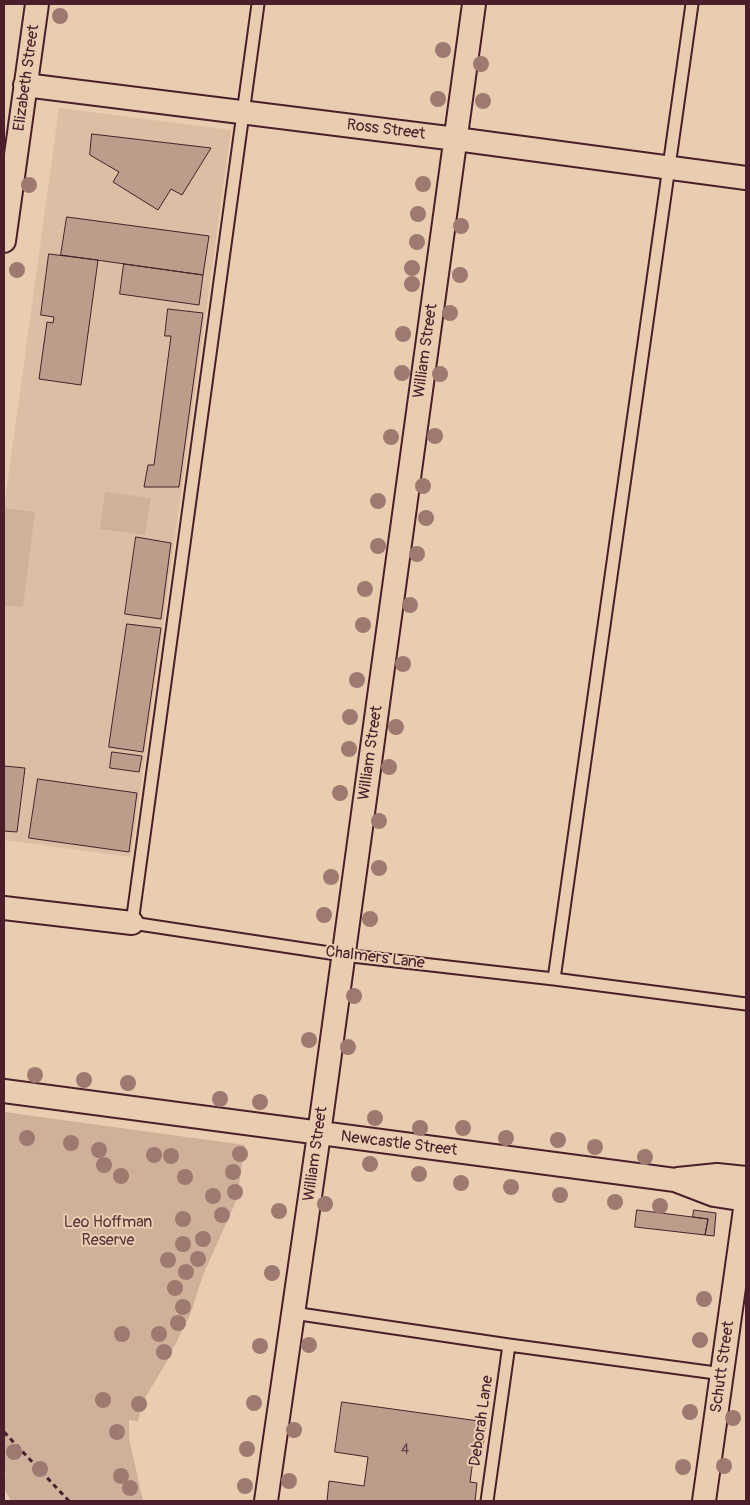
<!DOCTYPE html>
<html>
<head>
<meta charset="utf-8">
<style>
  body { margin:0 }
  #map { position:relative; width:750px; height:1505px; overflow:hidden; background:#e9cdb0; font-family:Pangolin,sans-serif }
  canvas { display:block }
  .frame { position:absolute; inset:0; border:5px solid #4a1f2b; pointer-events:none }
</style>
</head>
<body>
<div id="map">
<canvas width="750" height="1505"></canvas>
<div class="frame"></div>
</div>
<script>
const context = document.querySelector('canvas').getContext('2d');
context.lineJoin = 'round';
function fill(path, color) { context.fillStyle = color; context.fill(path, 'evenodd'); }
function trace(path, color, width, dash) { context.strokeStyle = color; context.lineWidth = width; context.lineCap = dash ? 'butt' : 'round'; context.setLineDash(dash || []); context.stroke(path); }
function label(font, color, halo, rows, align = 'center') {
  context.font = font + ' Pangolin,sans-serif'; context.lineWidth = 4; context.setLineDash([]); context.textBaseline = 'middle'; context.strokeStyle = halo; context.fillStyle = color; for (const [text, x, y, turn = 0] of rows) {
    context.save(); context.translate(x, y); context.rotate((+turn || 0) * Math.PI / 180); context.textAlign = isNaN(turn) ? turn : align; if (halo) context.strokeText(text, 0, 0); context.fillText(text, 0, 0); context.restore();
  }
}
fill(new Path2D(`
  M59 108 231 130 131 857 4 840V508Z`), '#dcbea5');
fill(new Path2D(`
  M105 492 151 498 145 535 100 529Z
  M4 508 35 512 23 607 4 605Z
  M4 1112 245 1145 237 1199 203 1275 190 1315 166 1363 142 1403 138 1421 129 1420V1438L143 1501H11L4 1488 6 1473 4 1470Z`), '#cfb19a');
const building = new Path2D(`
  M92 134 211 148 182 195 171 189 158 210 113 182 119 172 90 155Z
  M67 217 209 236 203 275 61 255Z
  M49 254 98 260 81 385 39 379 47 322 53 323 54 317 41 315Z
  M124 264 203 275 199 305 120 294Z
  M168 309 203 313 179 487H144L148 465H154L171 336H165Z
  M136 537 171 543 161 619 125 614Z
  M127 624 161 628 143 752 109 747Z
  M112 752 142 756 139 772 110 768Z
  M4 766 25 768 17 832 4 831Z
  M38 779 137 793 129 852 29 838Z
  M637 1210 708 1219 705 1235 635 1227Z
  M694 1210 716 1213 714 1236 705 1235 708 1219 693 1217Z
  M342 1402 486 1422 483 1447 475 1446 470 1482 477 1483 475 1501H327L329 1481 364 1486 368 1457 335 1452Z`);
fill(building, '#bc9c8b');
trace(building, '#4a1f2b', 1);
const lane = new Path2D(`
  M258 4 132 923 343 955 554 979 746 1004
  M554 979 692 4
  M293 1313 509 1345 723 1374
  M487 1501 509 1345`);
const street = new Path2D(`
  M25 85 456 139 746 178
  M4 241 37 4
  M4 908 132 923
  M4 1091 675 1180 714 1195 746 1200
  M678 1179 717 1175 746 1178
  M266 1501 319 1134 474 4
  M704 1501 746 1202`);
trace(lane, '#4a1f2b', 15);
trace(street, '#4a1f2b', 26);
trace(new Path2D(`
  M4 1432 69 1501`), '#4a1f2b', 3, [5, 4]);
trace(lane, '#e9cdb0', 11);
trace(street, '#e9cdb0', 22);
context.fillStyle = '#9d7970';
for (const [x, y] of [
  [60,16],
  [443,50],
  [481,64],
  [438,99],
  [483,101],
  [423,184],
  [29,185],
  [418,214],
  [461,226],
  [417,242],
  [412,268],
  [17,270],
  [460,275],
  [412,284],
  [450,313],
  [403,334],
  [402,373],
  [440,374],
  [435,436],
  [391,437],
  [423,486],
  [378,501],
  [426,518],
  [378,546],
  [417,554],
  [365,589],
  [410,605],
  [363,625],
  [403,664],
  [357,680],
  [350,717],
  [396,727],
  [349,749],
  [389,767],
  [340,793],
  [379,821],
  [379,868],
  [331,877],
  [324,915],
  [370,919],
  [354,996],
  [309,1040],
  [348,1047],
  [35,1075],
  [84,1080],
  [128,1083],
  [220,1099],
  [260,1102],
  [375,1118],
  [420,1128],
  [463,1128],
  [27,1138],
  [506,1138],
  [558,1140],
  [71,1143],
  [595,1147],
  [99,1150],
  [240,1154],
  [154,1155],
  [171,1156],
  [645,1157],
  [370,1164],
  [104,1165],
  [233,1172],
  [419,1174],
  [121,1176],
  [185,1177],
  [461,1183],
  [511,1187],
  [235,1192],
  [560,1195],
  [213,1196],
  [615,1202],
  [325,1204],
  [660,1206],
  [279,1211],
  [222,1215],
  [183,1219],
  [203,1239],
  [183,1244],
  [198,1259],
  [168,1260],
  [186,1272],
  [272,1273],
  [175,1288],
  [704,1299],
  [183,1307],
  [178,1323],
  [122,1334],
  [159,1334],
  [700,1340],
  [309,1345],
  [260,1346],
  [164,1352],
  [103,1400],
  [254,1403],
  [139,1404],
  [690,1412],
  [733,1418],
  [294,1430],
  [117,1432],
  [247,1449],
  [14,1452],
  [724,1466],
  [683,1467],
  [40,1469],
  [121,1476],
  [289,1481],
  [245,1486],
  [130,1488]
]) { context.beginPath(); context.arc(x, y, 8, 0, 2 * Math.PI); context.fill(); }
label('14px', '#663e43', null, [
  ["4",405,1450]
]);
label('16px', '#4a1f2b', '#e9cdb0', [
  ["Elizabeth Street",27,78,-82],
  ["Ross Street",386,130,7],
  ["William Street",426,351,-82],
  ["William Street",371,753,-82],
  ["Chalmers Lane",375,958,7],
  ["Newcastle Street",399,1144,7],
  ["William Street",316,1154,-82],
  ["Schutt Street",723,1367,-82],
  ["Deborah Lane",482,1421,-82]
]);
label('16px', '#5e353c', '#e9cdb0', [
  ["Leo Hoffman",108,1223],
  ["Reserve",108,1241]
]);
</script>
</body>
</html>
